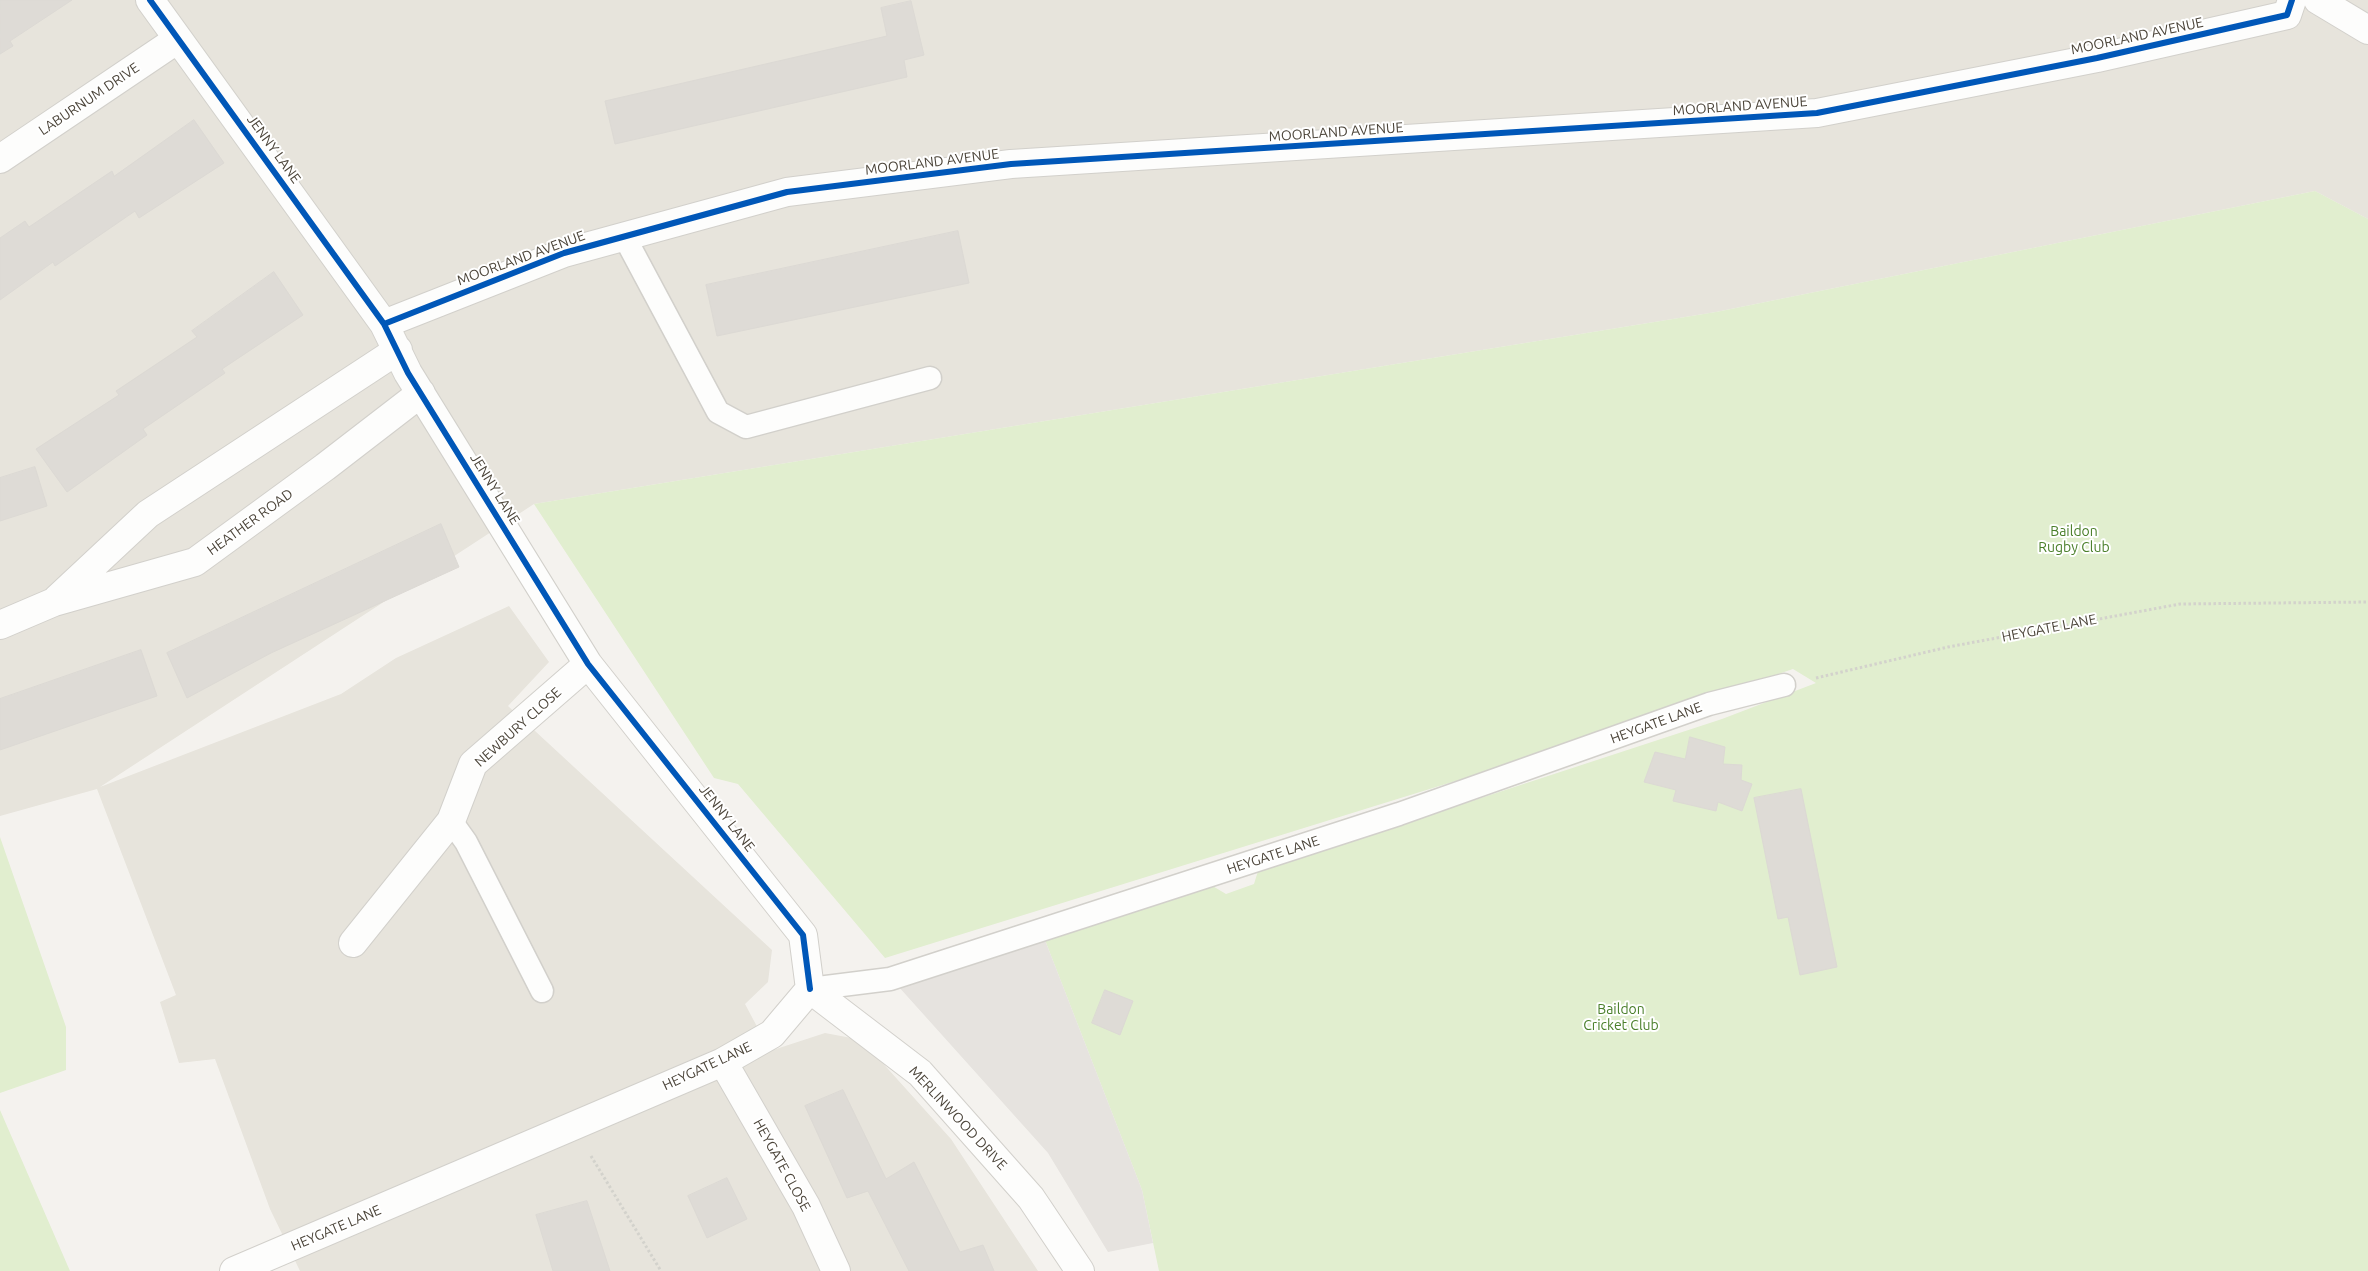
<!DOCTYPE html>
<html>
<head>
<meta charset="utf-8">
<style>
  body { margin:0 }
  canvas { display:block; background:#f4f2ee }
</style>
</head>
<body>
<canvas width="2368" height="1271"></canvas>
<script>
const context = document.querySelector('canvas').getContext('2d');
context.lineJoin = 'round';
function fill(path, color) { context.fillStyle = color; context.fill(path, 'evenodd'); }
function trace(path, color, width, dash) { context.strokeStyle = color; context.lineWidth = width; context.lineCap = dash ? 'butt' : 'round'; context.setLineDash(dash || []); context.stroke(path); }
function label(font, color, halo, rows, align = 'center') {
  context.font = font + ' Ubuntu,sans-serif'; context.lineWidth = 4; context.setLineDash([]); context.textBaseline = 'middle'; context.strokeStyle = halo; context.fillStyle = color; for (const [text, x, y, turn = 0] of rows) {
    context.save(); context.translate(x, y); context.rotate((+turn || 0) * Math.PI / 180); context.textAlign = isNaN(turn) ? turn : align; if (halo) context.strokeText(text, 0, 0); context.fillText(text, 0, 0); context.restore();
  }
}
fill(new Path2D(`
  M0 0H2368V219L2315 191 1716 312 534 504 100 787 341 694 396 658 509 606 549 662 508 706 772 950 768 982 745 1004 770 1051 825 1033 862 1040 951 1139 1038 1271H300L270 1209 215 1059 179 1063 160 1002 176 995 97 789 0 816Z`), '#e7e4dc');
fill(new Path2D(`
  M2315 191 2368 219V1271H1159L1142 1190 1043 935 1211 885 1226 894 1254 884 1258 871 1722 719 1816 683 1793 669 1536 756 885 958 738 784 714 778 534 504 1716 312Z
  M0 837 66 1027V1070L0 1093Z
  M0 1110 70 1271H0Z`), '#e1eecf');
fill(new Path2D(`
  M1043 935 1142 1190 1153 1243 1108 1252 1048 1153 898 986Z`), '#e6e3df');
const building = new Path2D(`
  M0 0H72L10 41 13 46 0 54Z
  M911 1 924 55 904 60 907 77 615 144 605 101 887 36 881 8Z
  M194 120 224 163 139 218 135 211 55 266 53 262 0 300V238L25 221 29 227 112 171 114 176Z
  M958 231 969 283 717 336 706 285Z
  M274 272 303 315 222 369 225 373 143 429 147 435 67 492 36 449 119 395 116 391 197 337 192 331Z
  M35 467 47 506 0 521V478Z
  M441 524 459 567 271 653 187 698 167 653Z
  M141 650 157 696 0 750V699Z
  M1690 737 1725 747 1723 764 1742 765 1741 780 1752 784 1742 811 1718 802 1716 811 1673 801 1676 790 1644 782 1655 752 1685 759Z
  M1801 789 1837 967 1800 975 1788 917 1778 919 1754 798Z
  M1105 990 1133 1001 1120 1035 1092 1023Z
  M843 1090 886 1179 914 1162 960 1252 983 1245 994 1271H909L868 1191 847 1198 805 1106Z
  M727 1178 747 1219 707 1238 688 1196Z
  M587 1201 610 1271H553L536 1215Z`);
fill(building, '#dedbd6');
trace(building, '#dcd9d4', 1);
const service = new Path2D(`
  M624 236 718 412 746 427 930 378
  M451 821 466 842 542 991
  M810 989 890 979 1399 814 1709 704 1784 685`);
const minor = new Path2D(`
  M150 0 384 324 408 373 588 664 803 935 810 989
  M2318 0 2368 30
  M0 159 178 39
  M384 324 564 253 787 192 1011 164 1817 113 2097 58 2287 15 2292 0
  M57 599 148 514 398 350
  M0 625 54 602 195 562 325 467 421 393
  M353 943 451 821 473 764 588 664
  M810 989 920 1073 1031 1198 1080 1271
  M723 1062 806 1206 836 1271
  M234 1271 723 1062 772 1034 810 989`);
trace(service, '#d2d0cb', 25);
trace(minor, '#d2d0cb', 30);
trace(new Path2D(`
  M1816 678 1948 647 2180 604 2368 602
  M591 1156 661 1271`), '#d3d2cc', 3, [2.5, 2.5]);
trace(service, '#fdfdfc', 22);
trace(minor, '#fdfdfc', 28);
trace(new Path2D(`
  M150 0 384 324 408 373 588 664 803 935 810 989
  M384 324 564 253 787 192 1011 164 1817 113 2097 58 2287 15 2292 0`), '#0057b8', 6);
label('14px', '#4b4439', '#fff', [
  ["MOORLAND AVENUE",2137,36,-12],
  ["LABURNUM DRIVE",89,99,-34],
  ["MOORLAND AVENUE",1740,106,-4],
  ["MOORLAND AVENUE",1336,132,-4],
  ["JENNY LANE",274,149,54],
  ["MOORLAND AVENUE",932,162,-7],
  ["MOORLAND AVENUE",521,258,-20],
  ["JENNY LANE",495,489,58],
  ["HEATHER ROAD",250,522,-36],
  ["HEYGATE LANE",2049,628,-11],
  ["HEYGATE LANE",1656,723,-20],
  ["NEWBURY CLOSE",518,727,-42],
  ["JENNY LANE",727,818,52],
  ["HEYGATE LANE",1273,855,-18],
  ["HEYGATE LANE",707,1066,-25],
  ["MERLINWOOD DRIVE",958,1118,47],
  ["HEYGATE CLOSE",782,1165,61],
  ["HEYGATE LANE",336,1228,-23]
]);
label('14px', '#4a7f2a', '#fff', [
  ["Baildon",2074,531],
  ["Rugby Club",2074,547],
  ["Baildon",1621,1009],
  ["Cricket Club",1621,1025]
]);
</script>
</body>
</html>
